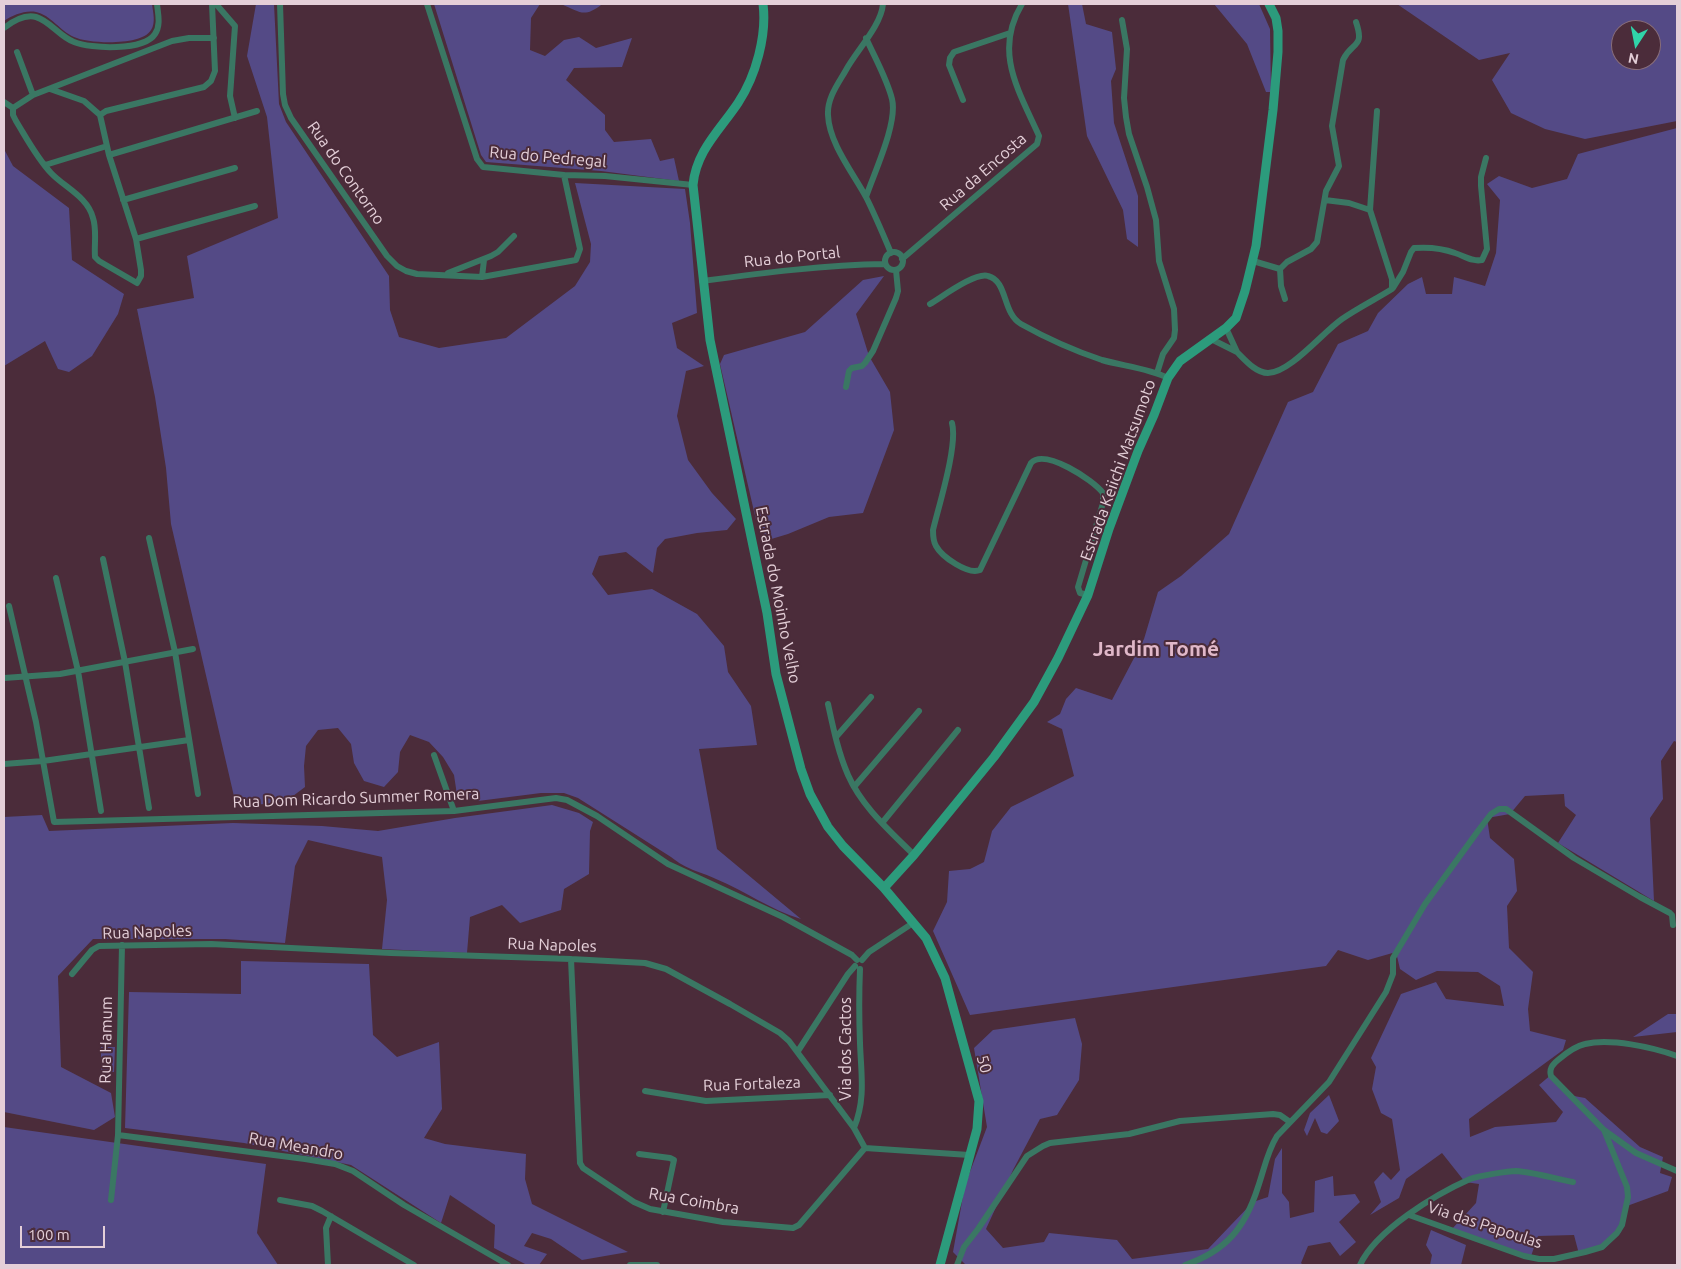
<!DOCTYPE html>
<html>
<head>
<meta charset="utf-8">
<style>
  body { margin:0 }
  #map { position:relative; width:1681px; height:1269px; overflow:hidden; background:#4b2c3a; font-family:Ubuntu,sans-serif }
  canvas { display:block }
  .frame { position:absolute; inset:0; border:5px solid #e4cfd8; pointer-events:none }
  .north { position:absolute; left:1611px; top:20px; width:50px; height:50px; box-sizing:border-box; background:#4b2c3a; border:1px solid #886d79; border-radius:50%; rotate:191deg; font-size:14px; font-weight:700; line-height:20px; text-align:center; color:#e4cfd8 }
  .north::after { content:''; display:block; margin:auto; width:18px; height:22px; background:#30d4a9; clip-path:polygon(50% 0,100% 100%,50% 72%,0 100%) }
  .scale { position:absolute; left:20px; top:1226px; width:85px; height:22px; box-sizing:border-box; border:2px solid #e4cfd8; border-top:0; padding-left:6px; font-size:15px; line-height:18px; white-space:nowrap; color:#e4cfd8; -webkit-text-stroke:4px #4b2c3a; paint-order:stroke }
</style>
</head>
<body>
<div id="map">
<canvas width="1681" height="1269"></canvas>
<div class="frame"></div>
<div class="north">N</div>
<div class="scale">100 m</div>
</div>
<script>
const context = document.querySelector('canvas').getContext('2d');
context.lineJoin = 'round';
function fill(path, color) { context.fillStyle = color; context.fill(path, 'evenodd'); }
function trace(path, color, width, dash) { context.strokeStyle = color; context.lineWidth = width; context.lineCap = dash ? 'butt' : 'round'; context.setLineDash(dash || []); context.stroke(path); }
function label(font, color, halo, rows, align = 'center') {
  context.font = font + ' Ubuntu,sans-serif'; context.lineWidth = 4; context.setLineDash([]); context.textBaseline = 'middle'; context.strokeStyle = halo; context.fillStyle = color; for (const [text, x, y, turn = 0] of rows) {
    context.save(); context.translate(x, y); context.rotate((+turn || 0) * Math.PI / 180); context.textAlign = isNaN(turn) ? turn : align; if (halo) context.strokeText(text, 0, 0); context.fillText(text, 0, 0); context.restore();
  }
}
fill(new Path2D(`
  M4 4H152C153 12 156 23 151 30 142 46 89 44 74 37 60 31 51 15 36 12 25 10 13 15 4 21Z
  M256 4H274L279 104 286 122 389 276 390 310 399 337 439 348 506 338 575 286 590 262 591 244 575 183 685 189 690 223 697 313 672 323 677 348 704 366 686 371 677 416 688 460 712 493 736 519 727 530 697 533 665 539 657 548 653 573 626 552 599 556 592 574 608 595 652 589 697 614 724 646 728 672 751 706 757 745 699 749 717 849 801 919C771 910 745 891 716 879 699 871 687 870 671 857L578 798 564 793H541L478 801 457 795 454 775 443 757 429 742 410 735 400 752 398 772 384 787 364 781 354 763 351 744 338 728 318 730 306 746 304 766 305 787 289 799 269 804 236 805 171 524 166 468 155 397 137 309 194 298 187 256 278 218 267 117 247 56Z
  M434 4H540L531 18 530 50 545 56 564 40 579 37 596 48 632 38 622 67 574 68 566 80 605 115V130L614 142 651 139 660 161 674 158 679 181 601 171 486 162 481 155Z
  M561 4H601V5C584 18 580 12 561 4Z
  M1068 4H1082L1086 24 1112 32 1116 69 1111 81 1114 123 1138 196V247L1127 239 1123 210 1087 136Z
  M1214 4H1259L1270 29 1271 92H1266L1247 44Z
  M1397 4H1677V121L1585 139 1545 129 1511 113 1492 80 1510 53 1479 60ZM1621 30H1651V60H1621Z
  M1677 128V742L1674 741 1661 761 1663 799 1650 818 1654 901 1558 843 1576 815 1565 806 1564 794 1525 796 1510 814 1487 818 1490 838 1514 859 1517 891 1507 906 1509 948 1533 972 1528 1009 1530 1031 1566 1040 1563 1050 1469 1119 1470 1137 1495 1127 1556 1122 1563 1112 1539 1085 1552 1074 1574 1096 1585 1098 1640 1147 1663 1157 1660 1173 1672 1177 1668 1191 1627 1206 1621 1232 1604 1249 1579 1254 1574 1235 1538 1236 1530 1259 1452 1229 1476 1203 1479 1184 1465 1182 1442 1153 1406 1179 1399 1198 1370 1215 1381 1202 1374 1182 1383 1172 1391 1180 1400 1170 1392 1119 1381 1113 1372 1089 1376 1067 1371 1058 1401 994 1436 982 1446 999 1504 1006 1500 986 1478 972 1437 971 1416 980 1400 969 1396 952 1368 960 1338 950 1326 966 970 1015 933 931 947 902 949 871 970 869 984 862 992 831 1011 807 1074 776 1062 729 1047 722 1060 714 1066 699 1076 688 1112 700 1144 639 1158 592 1181 576 1229 534 1288 402 1313 392 1338 344 1368 331 1378 313 1408 284 1422 277 1426 294H1452L1454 277 1485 286 1496 253 1500 200 1487 184 1499 176 1532 188 1567 179 1578 154Z
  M4 149 13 166 69 208 72 260 124 294 118 314 92 356 69 372 58 369 45 341 4 366Z
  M884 276 856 314 869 356 890 392 894 430 863 513 829 517 788 534 768 540 756 520 720 364 724 355 805 332 863 280Z
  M552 805 579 813 593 822 590 831 589 874 564 889 561 910 520 923 502 905 470 917 467 953 382 949 387 900 382 857 308 840 295 866 285 943 225 939H93L58 976 61 1067 111 1093 115 1117 94 1130 4 1112V817L42 815 49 831 233 823 322 826 378 831 455 818Z
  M241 961 369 964 373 1035 397 1057 439 1042 442 1109 424 1138 445 1144 526 1154 525 1179 532 1204 628 1252 582 1260 551 1239 532 1233 524 1246 547 1254 539 1265H527L494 1248 495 1225 450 1195 441 1223 351 1165 244 1143 125 1128 129 992 241 994Z
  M1668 1014H1677V1032L1633 1037Z
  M1075 1018 1082 1044 1079 1080 1057 1115 1040 1119 1013 1170 986 1229 1003 1248 1044 1242 1049 1233 1117 1240 1132 1259 1208 1249 1253 1202 1268 1197 1275 1159 1282 1148V1193L1289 1202 1290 1218 1314 1212 1315 1181 1333 1176 1334 1196 1355 1194 1360 1202 1339 1222 1356 1242 1340 1256 1330 1242 1308 1246 1301 1263 1303 1265H966L953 1252 965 1185 987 1127 974 1048 993 1030Z
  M101 1047H115L114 1072H101Z
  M1329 1095 1339 1121 1327 1134 1321 1132 1315 1118 1307 1136 1304 1130 1310 1113Z
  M4 1127 266 1164 257 1233 278 1265H4Z
  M1431 1230 1466 1245 1461 1265H1430L1432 1255 1426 1245Z`), '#544a86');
trace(new Path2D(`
  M216 4 235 26 230 96 235 118
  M280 4 283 94 285 105 291 118 387 256 397 266 406 271 417 274 482 277 576 260 580 249 564 175
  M427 4 477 159 483 167 564 175 605 176 693 185
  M883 4C881 26 857 50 846 70 838 84 827 98 828 115 829 143 853 173 866 197 875 215 883 234 891 253
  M1122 20 1127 49 1124 98 1126 117 1129 134 1147 187 1156 220 1159 261 1174 309 1175 330 1174 338 1163 354 1157 373
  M4 28C13 21 24 14 36 17 50 21 60 37 74 42 91 49 144 51 155 34 161 25 158 14 157 4
  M17 52 33 95
  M963 100 949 65 950 58 954 52 1010 33
  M4 102 13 108
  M13 108V115L16 121C27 139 37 158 51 173 64 187 88 197 93 218 97 230 94 244 95 257L99 261 137 283 141 276V270L136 239 109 155 100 115 84 101 50 89
  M13 108 33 95 172 41 189 38H214
  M100 115 106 111 204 87 211 81 215 71 212 4
  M109 155 257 111
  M45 165 107 146
  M866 197C874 173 898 123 892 99 887 79 875 58 866 38
  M123 200 235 168
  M1325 200 1349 203 1370 210
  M136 239 255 206
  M885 261a9 9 0 1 1 18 0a9 9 0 1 1-18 0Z
  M902 259 1037 144 1039 136C1019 91 993 52 1022 4
  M1253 261 1280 269
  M448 273 491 256 498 252 514 236
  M482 277 484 260
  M702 281C763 273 824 265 885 264
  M1393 288 1403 272 1411 252 1414 248C1428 247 1442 248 1455 253 1465 256 1472 262 1482 260L1487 249 1481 186V177L1486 158
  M1285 299 1281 286 1280 269 1287 262 1311 249 1317 242 1326 191 1339 166 1332 126 1343 60C1352 41 1365 49 1356 22
  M930 304C942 297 975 272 988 276 1008 281 1002 313 1021 324 1046 338 1075 351 1102 360 1123 366 1148 368 1168 378
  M1211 339 1237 352 1226 328
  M1237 352C1245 360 1256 373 1268 373 1290 373 1323 332 1342 319 1358 308 1376 299 1392 289V279L1370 210 1377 111
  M846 387 849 371 852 368 862 366 865 363 873 351 896 298 898 291 896 270
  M952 423C958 445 939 505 933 530 933 536 933 541 936 546 942 557 968 575 980 570L1031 463C1045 448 1093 480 1103 493V503L1078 587 1080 593 1088 595
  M149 538 175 652 198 794
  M103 559 125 662 149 808
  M56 578 78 671 101 811
  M9 606 36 722 54 822 454 811 556 798 567 800 597 816 668 864 783 917 852 955 857 960
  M4 678 60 674 193 649
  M828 704C833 727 838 752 848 775 862 807 890 831 914 855
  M836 737 871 697
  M434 755 454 811
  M4 764 43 761 189 740
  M854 787 919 711
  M882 823 958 730
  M571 959 580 1163 583 1168 634 1202 650 1209 723 1222 793 1228 799 1225 865 1148
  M862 960 869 952 913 923
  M72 974 92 950 99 946 211 944 391 953 571 959 645 963 666 969 730 1004 780 1033 789 1041 854 1128 865 1148
  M798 1051 848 974 855 966
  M1677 1056C1652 1047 1610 1038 1585 1044 1575 1046 1565 1054 1558 1060 1552 1065 1549 1069 1551 1076L1604 1130 1636 1153 1677 1171
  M645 1091 706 1101 830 1095
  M854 1128C866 1098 861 1074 860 1043 859 1018 859 993 860 969
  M118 1135 122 945
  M865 1148 969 1155
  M639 1154 670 1158 674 1160 663 1212
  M111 1200 118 1135 305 1159 335 1164 353 1171 404 1205 508 1265
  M280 1200 312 1206 322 1211 414 1265
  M1409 1215 1524 1256 1539 1259H1554L1585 1252 1602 1247 1617 1233 1622 1225 1628 1197 1627 1187 1604 1130
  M328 1265 326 1228 331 1216
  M630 1265H657
  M957 1265 964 1247 978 1229 1027 1156 1043 1146 1050 1143 1129 1134 1180 1121 1273 1114 1280 1115 1290 1122
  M1185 1265C1226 1251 1245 1228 1258 1187 1264 1170 1267 1152 1277 1136L1329 1082 1386 992 1393 974V958L1425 904 1478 831 1491 814 1499 809H1506L1574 858 1640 897 1670 913 1672 915 1673 925
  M1360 1265C1376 1230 1436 1194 1470 1179 1478 1176 1508 1171 1516 1171 1533 1172 1556 1179 1573 1182`), '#3a7763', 6);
trace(new Path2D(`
  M763 4C767 35 756 76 738 103 720 130 696 151 693 185L710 340 767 613 776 674 801 769 810 794 828 827 843 846 884 888 926 938 945 978 979 1101 977 1129 940 1265
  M884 888 914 855 994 757 1034 702 1058 658 1088 595 1109 529 1138 451 1154 415 1168 378 1180 361 1226 328 1236 318 1245 291 1256 246 1273 110 1278 52V31L1276 18 1269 4`), '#2c9b7c', 9);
label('16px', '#e4cfd8', '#4b2c3a', [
  ["Rua do Pedregal",548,157,5],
  ["Rua da Encosta",983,172,-41],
  ["Rua do Contorno",346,173,55],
  ["Rua do Portal",792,257,-6],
  ["Estrada Keiichi Matsumoto",1118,470,-70],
  ["Estrada do Moinho Velho",778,595,79],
  ["Rua Dom Ricardo Summer Romera",356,798,-2],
  ["Rua Napoles",147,932,-2],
  ["Rua Napoles",552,945,2],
  ["Rua Hamum",106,1040,-89],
  ["Via dos Cactos",846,1049,-90],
  ["50",984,1064,74],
  ["Rua Fortaleza",752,1084,-2],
  ["Rua Meandro",296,1146,10],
  ["Rua Coimbra",694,1201,10],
  ["Via das Papoulas",1485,1225,18]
]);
label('bold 21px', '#e0b8c9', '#4b2c3a', [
  ["Jardim Tomé",1156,649]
]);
</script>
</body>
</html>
